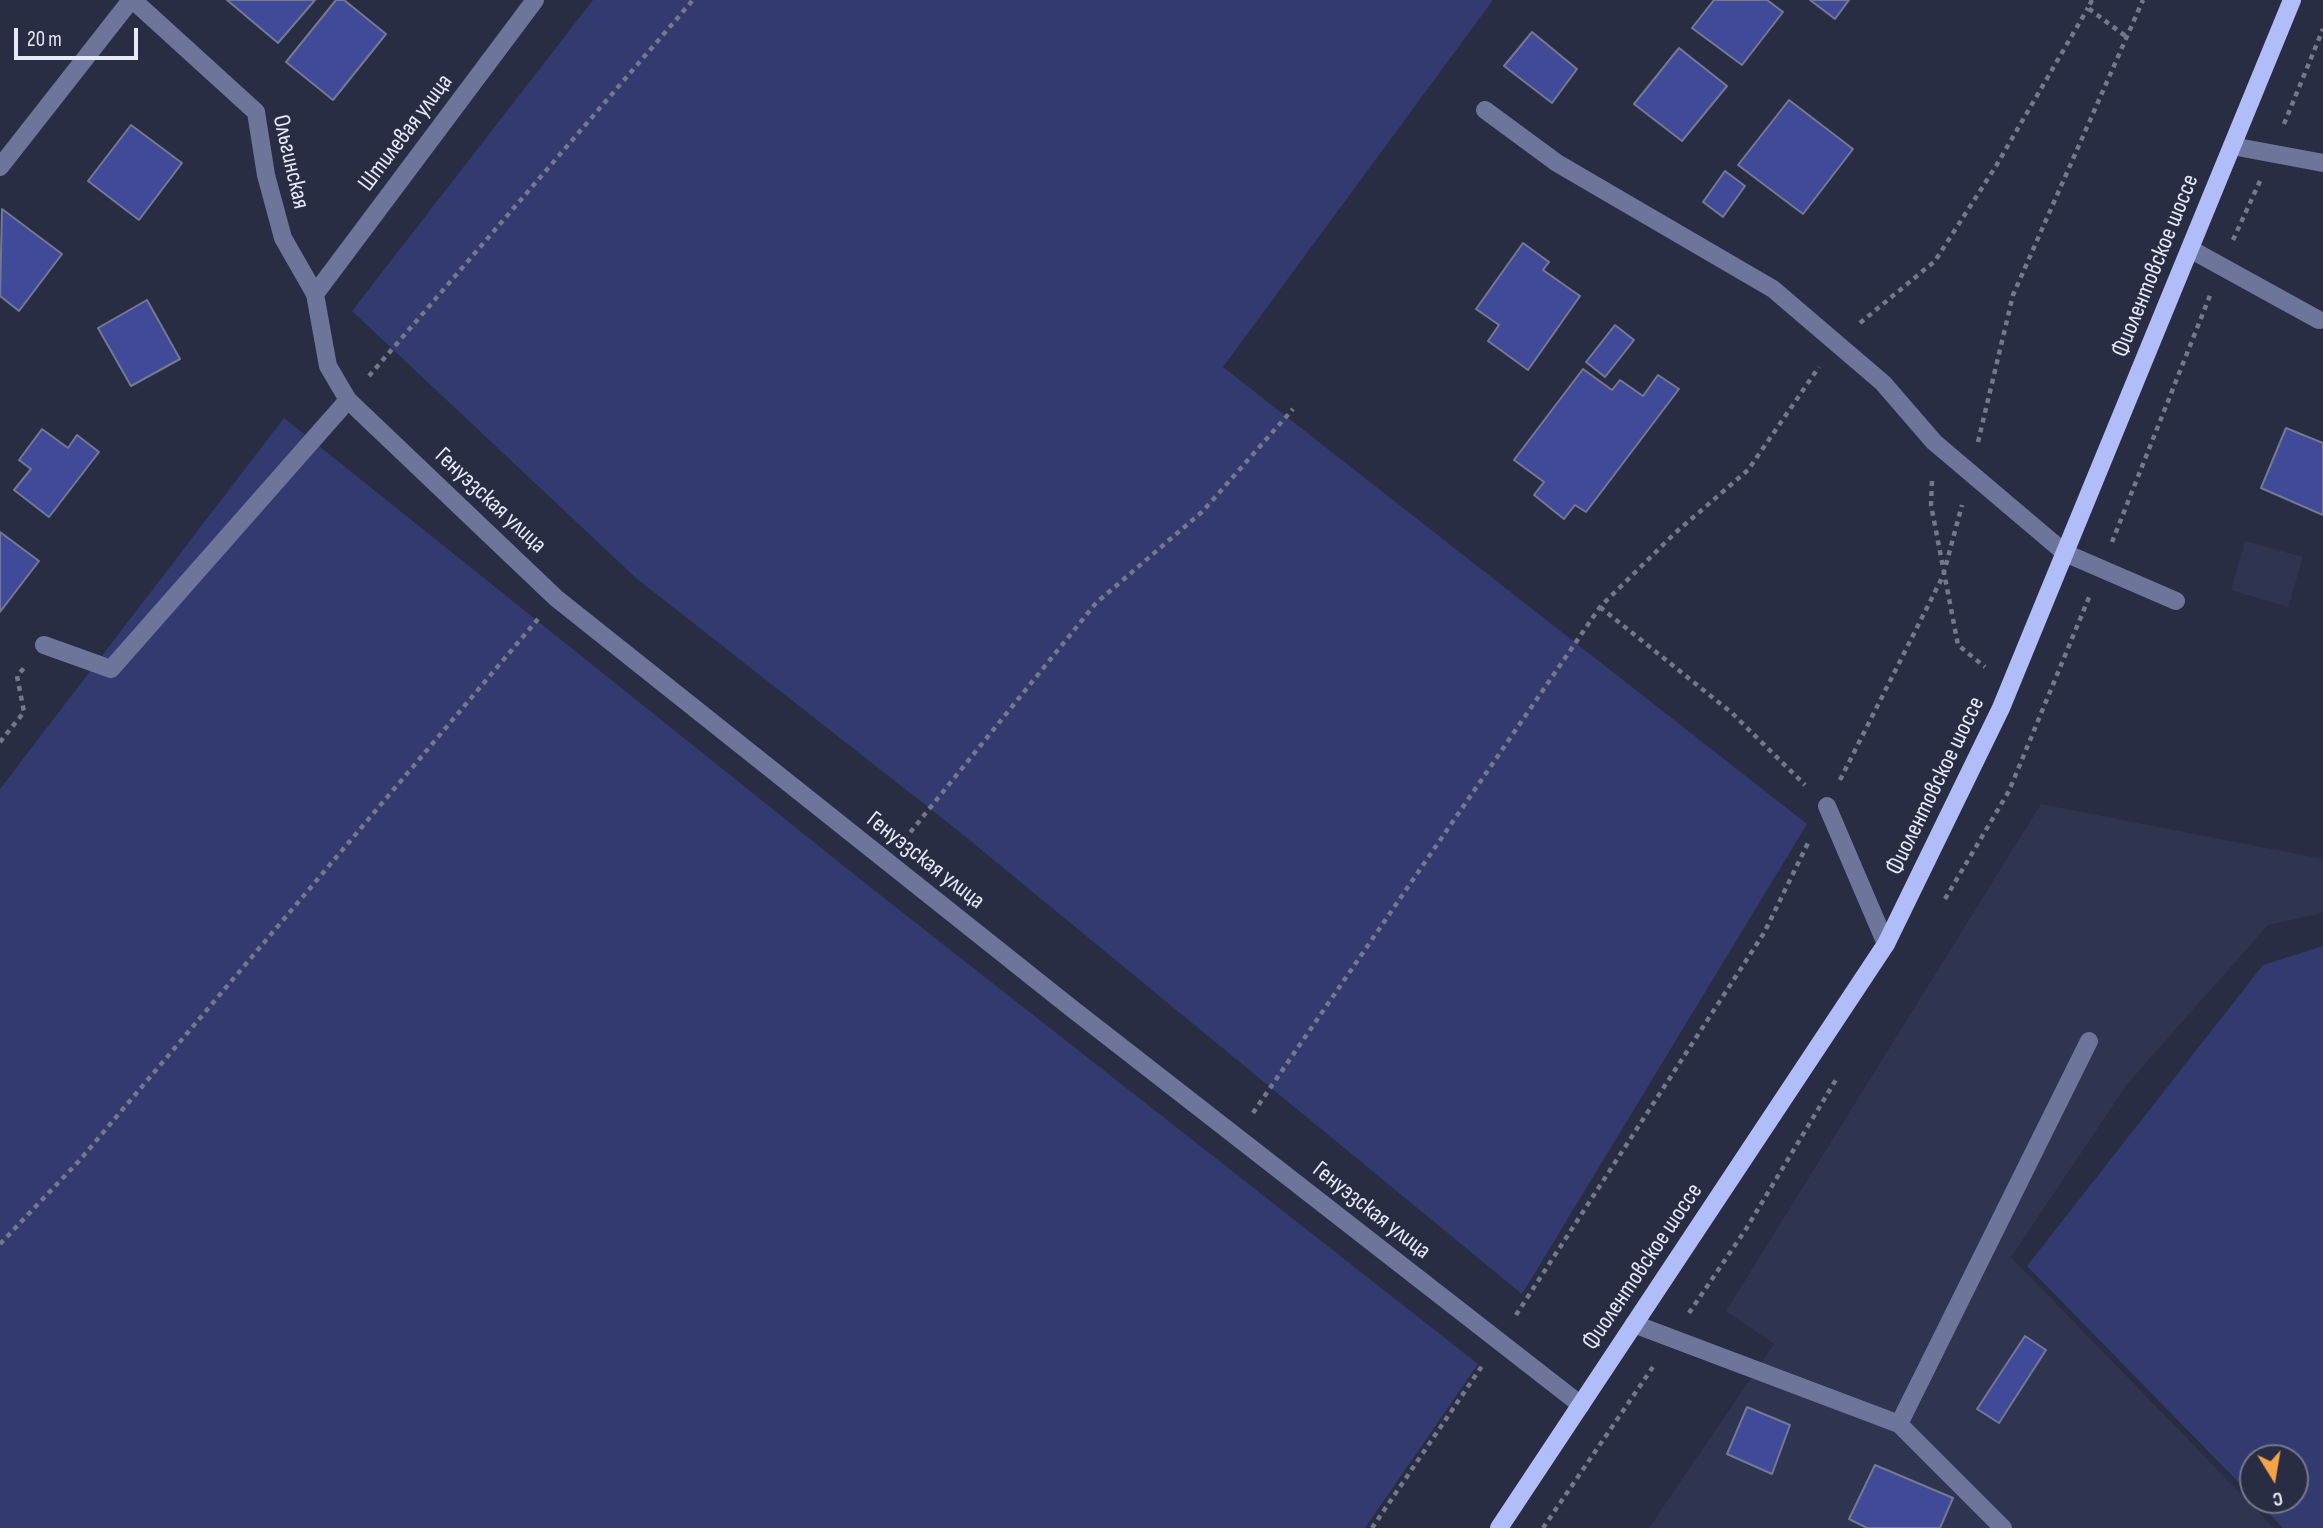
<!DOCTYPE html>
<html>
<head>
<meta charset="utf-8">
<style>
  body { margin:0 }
  #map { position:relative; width:2323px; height:1528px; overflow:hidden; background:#282d43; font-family:"Sofia Sans Condensed",sans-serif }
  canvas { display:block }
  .north { position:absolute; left:2239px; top:1444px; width:70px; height:70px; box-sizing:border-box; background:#282d43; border:2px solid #74788b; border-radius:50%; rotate:169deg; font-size:19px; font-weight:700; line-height:28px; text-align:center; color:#e5e9f8 }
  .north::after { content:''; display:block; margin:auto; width:24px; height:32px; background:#f6a246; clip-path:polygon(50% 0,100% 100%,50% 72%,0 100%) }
  .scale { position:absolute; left:14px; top:28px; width:124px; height:32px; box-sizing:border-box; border:4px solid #e5e9f8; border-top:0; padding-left:9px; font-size:21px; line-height:24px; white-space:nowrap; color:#e5e9f8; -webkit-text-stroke:5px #282d43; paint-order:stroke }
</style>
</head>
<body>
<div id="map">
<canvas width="2323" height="1528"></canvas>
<div class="north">С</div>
<div class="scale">20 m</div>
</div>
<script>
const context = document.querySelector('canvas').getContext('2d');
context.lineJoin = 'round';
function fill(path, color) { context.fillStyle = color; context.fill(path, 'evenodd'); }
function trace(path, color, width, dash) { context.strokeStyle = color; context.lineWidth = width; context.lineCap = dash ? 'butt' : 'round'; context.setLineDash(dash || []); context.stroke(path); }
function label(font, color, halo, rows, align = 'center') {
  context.font = font + ' "Sofia Sans Condensed",sans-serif'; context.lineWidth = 6; context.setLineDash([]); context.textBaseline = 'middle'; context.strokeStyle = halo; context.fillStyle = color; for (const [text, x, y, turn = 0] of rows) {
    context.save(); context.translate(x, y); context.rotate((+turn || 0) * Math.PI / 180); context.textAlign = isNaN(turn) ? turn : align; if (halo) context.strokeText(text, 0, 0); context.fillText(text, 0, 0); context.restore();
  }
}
fill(new Path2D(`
  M2245 541 2303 557 2288 607 2231 590Z
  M2041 804 2323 859V913L2268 925 2128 1083 2011 1257 2274 1528H1649L1774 1344 1726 1311Z`), '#2f3451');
fill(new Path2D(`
  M593 0H1493L1223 367 1807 824 1522 1294 956 829 636 578 352 311Z
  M284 418 865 883 1478 1364 1365 1528H0V789Z
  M2323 946V1528H2283L2256 1500H2295V1458H2253V1497L2027 1266 2263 965Z`), '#333a6f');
const building = new Path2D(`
  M227 0H315L278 43Z
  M336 0H344L386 34 333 100 286 62Z
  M1714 0H1767L1783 12 1742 65 1692 28Z
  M1810 0H1849L1835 19Z
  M1532 32 1577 69 1552 103 1504 66Z
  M1679 48 1727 86 1682 141 1634 104Z
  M1789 100 1853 149 1803 214 1738 165Z
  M131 125 182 163 139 220 88 181Z
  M1725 171 1745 186 1723 217 1703 202Z
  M2 209 62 254 19 311 0 296Z
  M1523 243 1549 262 1543 270 1580 296 1528 370 1488 341 1499 325 1476 309Z
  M147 300 180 359 131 386 98 328Z
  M1615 325 1634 340 1605 377 1586 362Z
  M1583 369 1612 390 1620 380 1643 396 1658 375 1679 389 1586 512 1575 505 1564 519 1534 495 1544 482 1514 460Z
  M2286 428 2323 443V515L2261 488Z
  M42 429 68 448 77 435 99 452 49 517 14 490 31 469 19 460Z
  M0 532 39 561 0 612Z
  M2025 1336 2046 1350 1999 1423 1977 1409Z
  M1747 1407 1790 1425 1772 1474 1727 1454Z
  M1875 1465 1953 1498 1940 1528H1867L1849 1519Z`);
fill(building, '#414a98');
trace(building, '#737993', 2);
trace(new Path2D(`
  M2092 0 2088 8 2128 38
  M2284 124 2323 29
  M2233 240 2260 181
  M1860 323 1935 261 1996 166 2088 8
  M369 376 693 0
  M1978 442 2013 295 2143 0
  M1932 481 1931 505 1958 645 1985 667
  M2112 542 2211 293
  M1600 607 1732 713 1805 785
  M0 742 24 712 17 676 25 667
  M1840 780 1943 576 1962 505
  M904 840 1096 603 1203 511 1293 409
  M1945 899 2009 791 2090 595
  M1253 1113 1600 607 1675 533 1748 470 1819 367
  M0 1244 79 1161 538 619
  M1689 1313 1746 1229 1837 1078
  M1516 1315 1764 933 1809 841
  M1372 1528 1482 1366
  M1543 1528 1655 1364`), '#74788b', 4.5, [5, 5]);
trace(new Path2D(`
  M133 0 256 112 266 175 283 238 315 294 328 366 348 400 556 598 1070 1007 1581 1405
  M1485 110 1557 163 1773 289 1883 383 1934 442 2065 553 2176 601
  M2232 146 2323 163
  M0 167 131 0
  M2190 249 2319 320
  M315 294 535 0
  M44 645 111 669 348 400
  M1827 806 1886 944
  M1634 1324 1899 1424 2003 1528
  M1899 1424 2089 1041`), '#6e759a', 18);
trace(new Path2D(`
  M1499 1528 1886 944 2001 708 2292 0`), '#b0bdf8', 18);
label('24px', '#e5e9f8', '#282d43', [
  ["Штилевая улица",406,133,-53],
  ["Ольгинская",290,162,77],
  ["Фиолентовское шоссе",2156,266,-68],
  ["Генуэзская улица",490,501,43],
  ["Фиолентовское шоссе",1936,786,-64],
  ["Генуэзская улица",925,861,38],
  ["Генуэзская улица",1371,1211,38],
  ["Фиолентовское шоссе",1643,1267,-56]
]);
</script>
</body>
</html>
